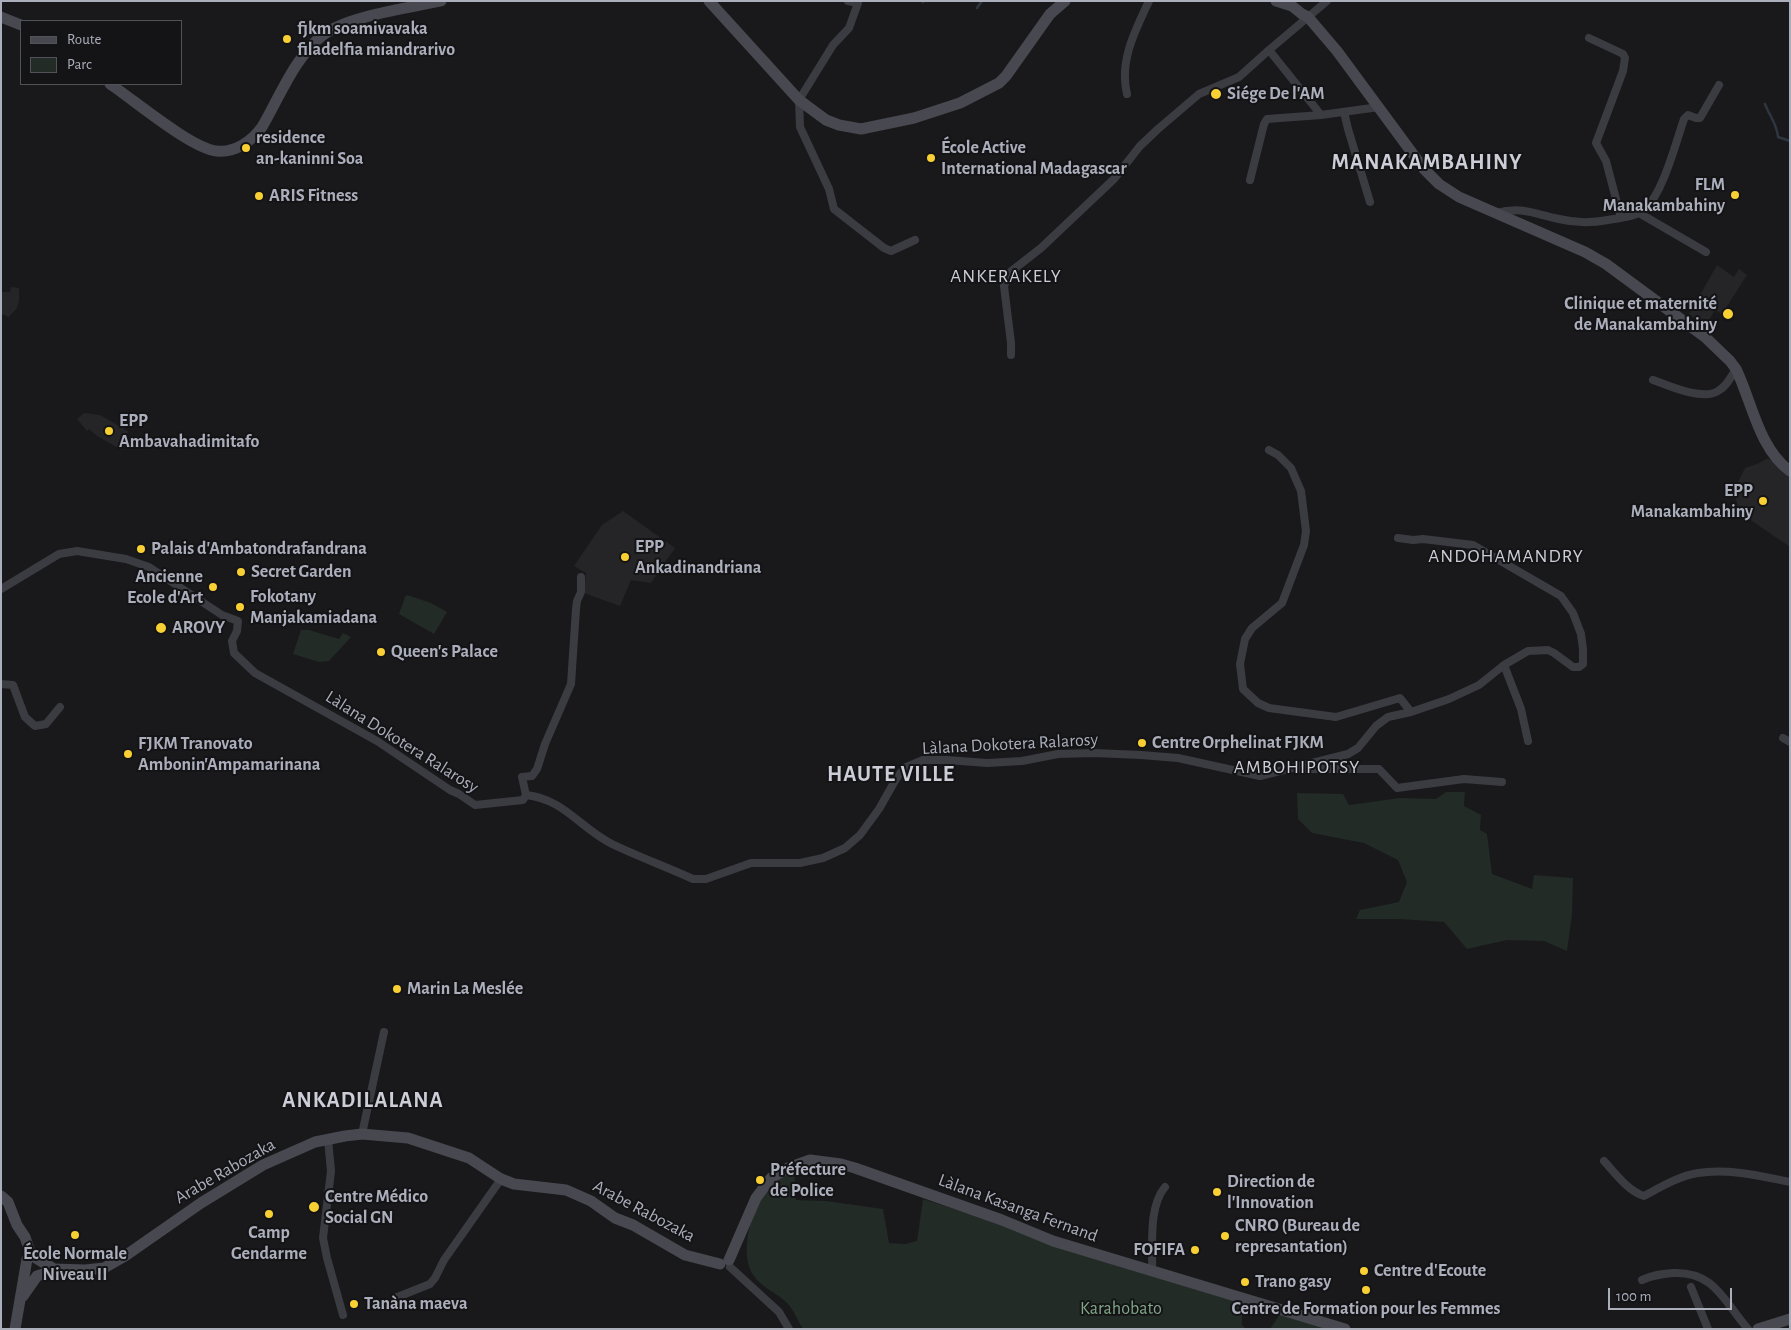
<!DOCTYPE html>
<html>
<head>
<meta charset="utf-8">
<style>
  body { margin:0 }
  #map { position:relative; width:1791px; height:1330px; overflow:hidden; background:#19191b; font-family:"Alegreya Sans",sans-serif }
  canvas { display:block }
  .frame { position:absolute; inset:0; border:2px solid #abaebb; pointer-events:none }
  .legend { position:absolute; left:20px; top:20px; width:162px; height:65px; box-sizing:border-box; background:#141416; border:1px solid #505258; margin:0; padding:6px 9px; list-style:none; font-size:15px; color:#abaebb }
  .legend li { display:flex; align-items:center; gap:10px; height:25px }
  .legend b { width:25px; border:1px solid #505258 }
  .scale { position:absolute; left:1608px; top:1288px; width:124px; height:22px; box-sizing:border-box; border:2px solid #abaebb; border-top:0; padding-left:6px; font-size:15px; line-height:18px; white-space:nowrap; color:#abaebb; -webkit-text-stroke:4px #141416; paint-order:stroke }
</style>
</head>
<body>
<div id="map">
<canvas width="1791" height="1330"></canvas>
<div class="frame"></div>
<ul class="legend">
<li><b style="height:6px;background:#474850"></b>Route</li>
<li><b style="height:14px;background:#222b25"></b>Parc</li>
</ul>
<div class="scale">100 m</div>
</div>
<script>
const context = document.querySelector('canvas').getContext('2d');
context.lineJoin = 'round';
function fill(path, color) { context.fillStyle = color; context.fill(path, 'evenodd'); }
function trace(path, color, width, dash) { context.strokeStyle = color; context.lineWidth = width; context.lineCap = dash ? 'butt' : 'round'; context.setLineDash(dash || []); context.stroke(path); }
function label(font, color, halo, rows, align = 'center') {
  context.font = font + ' "Alegreya Sans",sans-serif'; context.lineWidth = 4; context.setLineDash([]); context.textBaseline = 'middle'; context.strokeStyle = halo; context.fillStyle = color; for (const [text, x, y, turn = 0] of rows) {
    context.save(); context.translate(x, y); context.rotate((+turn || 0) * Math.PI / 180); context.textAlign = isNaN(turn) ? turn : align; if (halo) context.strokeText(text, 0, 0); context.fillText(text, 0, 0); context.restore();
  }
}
fill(new Path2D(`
  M1717 265 1734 277 1739 269 1747 275 1722 314 1715 310 1705 327 1689 314Z
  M11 287 19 288V301L17 308 9 317 1 314V292H10Z
  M84 413 100 415 128 431 127 439 122 450 97 436 89 429 87 431 77 419Z
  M1768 458 1790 472V547L1739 512 1734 490 1745 468 1757 464Z
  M623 511 675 548 651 583 631 580 620 606 584 593 586 573 574 566 602 525Z`), '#252528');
fill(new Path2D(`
  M407 595 431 603 447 612 434 634 399 614 405 597Z
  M301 630H309L339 639 343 633 351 637 329 661 319 662 293 654Z
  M1446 792H1465L1464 806 1481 815 1480 830 1487 834 1492 874 1532 889 1534 875 1573 878 1572 915 1567 951 1544 941 1507 940 1467 949 1444 922 1400 919H1356L1360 910 1399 902 1407 882 1398 860 1364 843 1312 833 1298 819 1297 793 1343 794 1349 805 1400 798 1436 799Z
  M794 1169 796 1200 826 1201 883 1209 889 1243 905 1244 917 1241 923 1199 1242 1301V1325L1246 1329H803C798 1321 793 1309 787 1303 777 1293 761 1287 754 1276 736 1252 755 1194 777 1178 782 1174 789 1172 794 1169Z
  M1280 1314 1329 1329H1270Z`), '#222b25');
trace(new Path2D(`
  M923 1V2
  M977 8 982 1
  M1765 104C1770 117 1777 124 1778 137L1790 141`), '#2e3640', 2.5);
trace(new Path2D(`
  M848 1 858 3 849 28 833 45 799 100 800 127 829 189 834 209 884 248 891 251 915 240
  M1589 38 1619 52 1623 54 1625 58 1623 71 1596 143 1606 161 1621 218
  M1127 94C1119 61 1135 31 1149 1
  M1344 112 1348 129 1370 202
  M1321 115 1379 107
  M1250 180 1264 124 1267 119 1321 115 1269 50
  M1496 213C1522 206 1534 214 1559 219 1575 223 1592 223 1608 220 1620 218 1636 217 1645 209 1663 193 1676 142 1684 119L1688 115 1696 118H1700L1719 85
  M1639 213 1706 252
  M1011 355V343L1004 286 1009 273 1041 248 1114 179 1140 146 1158 129 1199 94 1239 77 1269 50 1327 1
  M1653 380C1669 386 1703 401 1718 391 1727 386 1731 377 1736 369
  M1269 450 1278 455 1291 468 1301 491 1306 531 1304 545 1282 603 1252 628 1245 639 1240 664 1243 689 1258 703 1269 708 1336 717 1400 698 1411 712
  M1 589 59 554 77 551 126 559 149 567 222 615 238 621 237 631 232 641 234 653 255 673 377 741 450 790 459 794 475 805 523 800 526 795C564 799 580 828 612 844 639 857 667 867 693 879H706L751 863H800L823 858 845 848 860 835 879 809 896 779 904 768 923 760H947L987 763 1022 761 1058 754 1094 753 1141 755 1178 758 1260 776 1348 754 1358 748 1376 726 1388 717 1411 712 1449 699 1479 685 1504 665 1528 651 1548 650 1554 653 1573 667H1579L1583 664V649L1581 634 1573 613 1561 596 1473 545 1423 539 1413 540 1398 538
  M1504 665 1521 709 1528 741
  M1 684 13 685 25 717 35 726 46 724 60 707
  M1783 738 1790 742
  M1298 769H1379L1397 788 1464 779 1502 782
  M526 795 522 777 532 776 537 769 545 744 571 684 576 609 577 601 581 592V577
  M362 1134 384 1032
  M328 1140 331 1171 323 1238 327 1258 343 1315
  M1604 1161C1615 1173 1628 1191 1644 1196 1661 1187 1679 1176 1698 1173 1728 1168 1760 1176 1790 1182
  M730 1267 779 1312 789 1329
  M1152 1272C1153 1246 1148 1207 1165 1187
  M1642 1280C1653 1275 1661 1274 1673 1273 1715 1271 1724 1302 1748 1329
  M1691 1287 1708 1329
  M395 1298 430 1284 435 1278 444 1260 501 1179`), '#3b3c42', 8);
trace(new Path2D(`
  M709 1 799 100 826 120 839 125 861 129 914 118 960 103 999 83 1006 76 1050 14 1065 1
  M1276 1 1292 6 1302 14 1308 17 1337 51 1424 169 1439 184 1459 197 1585 252 1606 264 1705 337 1730 361 1736 369C1752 402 1759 449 1790 471
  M1 17 21 25
  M110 84C134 100 192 149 217 151 235 153 252 141 262 127 279 98 296 55 323 35 348 16 409 8 441 1
  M1 1196 8 1202 17 1225 25 1237 31 1255
  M31 1255 54 1269 85 1270 104 1268 125 1256 201 1203 263 1165 315 1142 345 1136 362 1134 408 1138 469 1158 501 1179 514 1184 566 1190 591 1201 615 1218 633 1225 685 1255 720 1264
  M729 1260 756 1198 771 1178 788 1168 810 1160 841 1164 855 1168 1002 1220 1053 1241 1345 1329
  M23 1296 37 1276 58 1269
  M15 1329 27 1259 31 1255
  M1758 1329 1790 1319`), '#474850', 11);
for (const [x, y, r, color] of [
  [287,39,5,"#f9d033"],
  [1216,94,6,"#f9d033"],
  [246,148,5,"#f9d033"],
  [931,158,5,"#f9d033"],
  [1735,195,5,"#f9d033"],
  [259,196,5,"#f9d033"],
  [1728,314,6,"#f9d033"],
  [109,431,5,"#f9d033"],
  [1763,501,5,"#f9d033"],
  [141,549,5,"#f9d033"],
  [625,557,5,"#f9d033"],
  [241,572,5,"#f9d033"],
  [213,587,5,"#f9d033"],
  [240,607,5,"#f9d033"],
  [161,628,6,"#f9d033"],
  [381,652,5,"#f9d033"],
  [1142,743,5,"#f9d033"],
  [128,754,5,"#f9d033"],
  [397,989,5,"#f9d033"],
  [760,1180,5,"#f9d033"],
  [1217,1192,5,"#f9d033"],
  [314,1207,6,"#f9d033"],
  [269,1214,5,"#f9d033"],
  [75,1235,5,"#f9d033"],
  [1225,1236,5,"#f9d033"],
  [1195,1250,5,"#f9d033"],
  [1364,1271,5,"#f9d033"],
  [1245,1282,5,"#f9d033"],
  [1366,1290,5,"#f9d033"],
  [354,1304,5,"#f9d033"]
]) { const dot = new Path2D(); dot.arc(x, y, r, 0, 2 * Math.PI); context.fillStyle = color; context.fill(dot); trace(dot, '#141416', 2); }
label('bold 18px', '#abaebb', '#141416', [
  ["fjkm soamivavaka",297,29],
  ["filadelfia miandrarivo",297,50],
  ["Siége De l'AM",1227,94],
  ["residence",256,138],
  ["an-kaninni Soa",256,159],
  ["École Active",941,148],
  ["International Madagascar",941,169],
  ["FLM",1725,185,"right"],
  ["Manakambahiny",1725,206,"right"],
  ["ARIS Fitness",269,196],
  ["Clinique et maternité",1717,304,"right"],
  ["de Manakambahiny",1717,325,"right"],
  ["EPP",119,421],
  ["Ambavahadimitafo",119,442],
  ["EPP",1753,491,"right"],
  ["Manakambahiny",1753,512,"right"],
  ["EPP",635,547],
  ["Ankadinandriana",635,568],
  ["Palais d'Ambatondrafandrana",151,549],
  ["Secret Garden",251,572],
  ["Ancienne",203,577,"right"],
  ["Ecole d'Art",203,598,"right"],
  ["Fokotany",250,597],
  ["Manjakamiadana",250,618],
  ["AROVY",172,628],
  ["Queen's Palace",391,652],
  ["Centre Orphelinat FJKM",1152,743],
  ["FJKM Tranovato",138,744],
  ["Ambonin'Ampamarinana",138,765],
  ["Marin La Meslée",407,989],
  ["Préfecture",770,1170],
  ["de Police",770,1191],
  ["Direction de",1227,1182],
  ["l'Innovation",1227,1203],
  ["Centre Médico",325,1197],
  ["Social GN",325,1218],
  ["CNRO (Bureau de",1235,1226],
  ["represantation)",1235,1247],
  ["Camp",269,1233,"center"],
  ["Gendarme",269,1254,"center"],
  ["FOFIFA",1185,1250,"right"],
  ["École Normale",75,1254,"center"],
  ["Niveau II",75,1275,"center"],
  ["Centre d'Ecoute",1374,1271],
  ["Trano gasy",1255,1282],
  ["Tanàna maeva",364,1304],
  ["Centre de Formation pour les Femmes",1366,1309,"center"]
], 'left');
label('18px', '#abaebb', '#141416', [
  ["Làlana Dokotera Ralarosy",402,742,32],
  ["Làlana Dokotera Ralarosy",1010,744,-3],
  ["Arabe Rabozaka",225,1171,-30],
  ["Làlana Kasanga Fernand",1018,1208,20],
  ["Arabe Rabozaka",644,1211,28]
]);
label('18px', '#81a788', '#141416', [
  ["Karahobato",1121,1309]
]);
context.letterSpacing = '1px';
label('19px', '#cccdd7', '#141416', [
  ["ANKERAKELY",1006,276],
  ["ANDOHAMANDRY",1506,556],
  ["AMBOHIPOTSY",1297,767]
]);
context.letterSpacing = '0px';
context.letterSpacing = '1px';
label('bold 22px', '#cccdd7', '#141416', [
  ["MANAKAMBAHINY",1427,162],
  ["HAUTE VILLE",891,774],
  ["ANKADILALANA",363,1100]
]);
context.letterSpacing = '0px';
</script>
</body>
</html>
